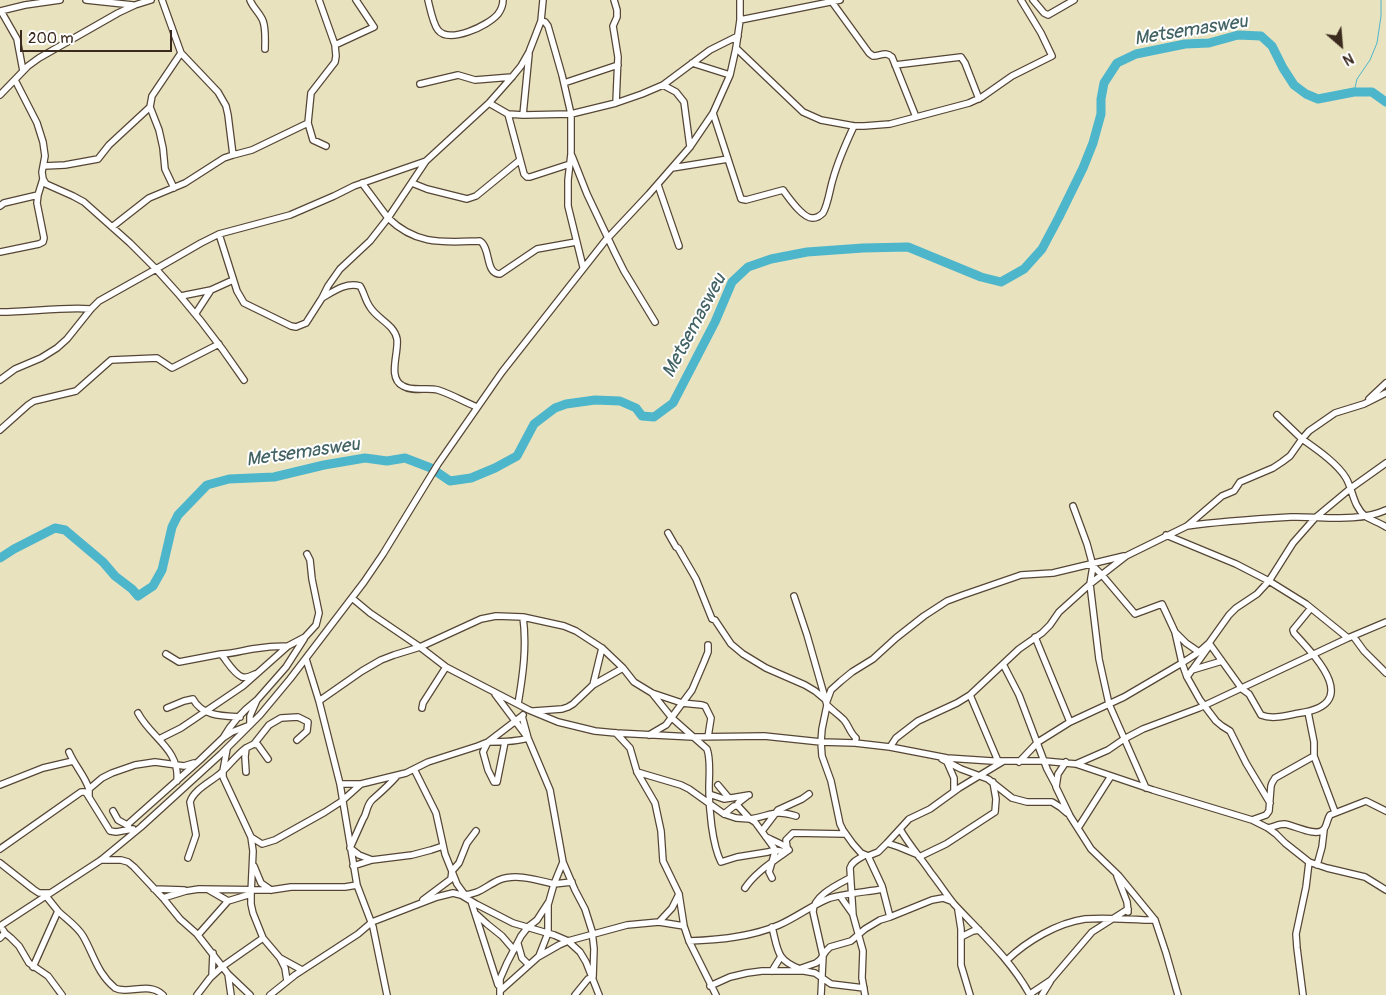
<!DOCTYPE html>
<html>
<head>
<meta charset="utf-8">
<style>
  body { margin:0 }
  #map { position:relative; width:1386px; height:995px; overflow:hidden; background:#e9e2bf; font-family:Pangolin,sans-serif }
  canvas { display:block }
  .north { position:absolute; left:1316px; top:20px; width:50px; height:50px; -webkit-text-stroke:4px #fff; paint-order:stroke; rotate:153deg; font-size:14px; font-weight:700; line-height:20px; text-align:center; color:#3b2a1e }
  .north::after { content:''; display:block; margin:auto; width:18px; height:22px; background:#3b2a1e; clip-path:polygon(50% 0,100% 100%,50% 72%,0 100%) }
  .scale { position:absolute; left:20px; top:30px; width:152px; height:22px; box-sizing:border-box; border:2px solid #3b2a1e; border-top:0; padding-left:6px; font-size:15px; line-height:18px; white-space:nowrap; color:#3b2a1e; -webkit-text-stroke:4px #fff; paint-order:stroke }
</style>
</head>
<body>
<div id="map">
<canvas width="1386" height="995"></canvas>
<div class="north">N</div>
<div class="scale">200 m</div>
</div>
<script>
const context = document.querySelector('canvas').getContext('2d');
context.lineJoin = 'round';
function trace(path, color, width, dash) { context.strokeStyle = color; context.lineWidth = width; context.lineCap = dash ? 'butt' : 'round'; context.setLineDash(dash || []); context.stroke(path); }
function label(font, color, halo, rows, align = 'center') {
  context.font = font + ' Pangolin,sans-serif'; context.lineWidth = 4; context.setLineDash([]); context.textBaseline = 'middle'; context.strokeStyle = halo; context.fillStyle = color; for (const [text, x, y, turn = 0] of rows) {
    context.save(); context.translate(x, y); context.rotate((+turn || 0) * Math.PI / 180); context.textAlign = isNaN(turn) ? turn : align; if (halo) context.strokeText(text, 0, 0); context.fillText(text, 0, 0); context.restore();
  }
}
trace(new Path2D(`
  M1354 92 1357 79 1370 60 1377 43 1381 16V0`), '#4db6cb', 1);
trace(new Path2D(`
  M0 558 14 549 55 528 65 530 103 562 115 576 132 589 138 596 153 586 162 570 172 527 178 515 207 485 229 479 274 477 324 465 365 458 387 461 405 458 431 468 450 481 471 478 495 468 517 456 534 424 555 408 566 404 595 400 620 401 636 408 642 416 654 417 673 403 715 322 732 282 748 267 771 259 807 252 863 248 908 247 981 277 1001 282 1024 269 1042 249 1059 217 1083 168 1093 143 1101 114V99L1104 83 1117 63 1136 54 1185 44 1209 43 1238 35 1261 36 1272 46 1283 68 1294 85 1306 94 1318 99 1354 92H1372L1386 102`), '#4db6cb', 9);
const minor = new Path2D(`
  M86 0 133 5
  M162 0 181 53 218 92 226 106 228 115 233 155 252 150 308 123
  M250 0C253 8 260 13 263 21 266 29 265 41 265 49
  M319 0 335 45
  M428 0C430 8 433 24 438 30 449 44 488 26 498 14 501 10 503 5 503 0
  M614 0 617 10V17L613 26 618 57 616 103
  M1033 0 1044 13 1048 15 1074 0
  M832 2 869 53 873 56C881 56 885 51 892 57L916 117
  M0 11 25 5 60 0
  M1 11 17 39 23 71
  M740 20 840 0
  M541 21 545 22 548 26 562 75 571 114V154L568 180V206L583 267
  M736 48 803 112 821 120 854 126H864L890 124 969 103 982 97 1012 76 1052 56 1041 33 1021 0
  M529 54 523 115 571 114 616 103 642 94 663 85 710 50 738 36
  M692 63 730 75
  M895 65 961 57 965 63 979 99
  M15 80 37 123 43 142 45 156 42 172 43 179 46 184 73 196 84 202 130 243 156 269 201 243 219 234 290 215 334 196 354 186 426 161 489 103 512 77 521 66 529 52 541 21 543 0
  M564 83 618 65
  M420 84 458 75 475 80 512 77
  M663 85 676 92 684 102 690 147
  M0 95 28 66 39 58 118 13 135 5 151 0
  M489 103 508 114 523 115
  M150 107 152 96 181 53
  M713 113 741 199 746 200 783 190C789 198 803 219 813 218 817 218 821 215 823 213 828 205 830 188 833 179 838 161 846 143 854 126
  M508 114 524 174 527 177H530L570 164
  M326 146 313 140 308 123 311 93 335 62 336 56 335 45 374 27 356 0
  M572 156 587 194 615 253 624 271 655 322
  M44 166 65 165 98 159 109 145 150 107 159 130 163 148 165 169 174 188
  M672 168 728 159
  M362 183 388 218 426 161
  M412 183 427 189 467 199 476 196 520 160
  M658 185 679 246
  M0 206 4 203 38 195
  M112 227 149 198 185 183 224 158 233 155
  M219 234 237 291 244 303 291 326 296 327 306 323 322 298 328 286 340 269 370 241 388 218C417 246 444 242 480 241 491 248 485 274 500 274L537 249 576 242
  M0 252 39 244 43 242 44 238 37 203 38 195 43 179
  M211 290 233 280
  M181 296 211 290 196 313
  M322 298C334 291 346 282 360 286 364 292 365 300 370 307 377 319 394 324 397 339 399 353 387 378 403 386 413 392 427 387 438 390 451 394 464 402 477 407
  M0 312C31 312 60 307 91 309
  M0 380 15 369 41 358 57 348 67 339 91 309 99 301 156 269C189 304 217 340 244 380
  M1369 399 1386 383
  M1277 415 1302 439 1309 431 1335 413 1364 404 1386 393
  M0 430 28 405 34 401 76 391 111 360 157 358 172 368 219 344
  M1073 506 1087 544 1093 566 1090 584 1099 659 1109 704 1146 788
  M1187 526C1221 521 1256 519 1291 517 1321 516 1358 523 1386 510
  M668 533 676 547 678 548 696 579 712 619 715 620 731 644 743 654 766 668 805 685 815 691 827 701 831 690 841 681 852 672 873 659 896 638 924 616 947 601 963 595 1021 575 1053 573 1124 556
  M1166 535 1236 564 1269 581 1306 604 1348 638 1386 622
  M1093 566 1102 575 1135 614 1162 604 1175 632 1182 663 1187 677 1200 700 1216 721 1222 726 1230 731 1246 763 1270 803
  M794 596 807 635 827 705 822 729 821 742 822 756 831 781 840 824 843 830 853 844 861 853 868 856 878 852 887 843 909 819 930 809 959 788 1002 762
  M352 598 370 613 420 647 446 667 529 710 558 722 595 731 616 733 693 737 764 736 821 742 855 743 890 747 947 758 992 761H1044L1076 764 1153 790 1252 820 1268 828 1276 834 1285 843 1309 862 1327 868 1365 877 1386 890
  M1175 632 1186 643 1199 652
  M1353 636 1364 651 1386 673
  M1035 637 1070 722
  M1209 643 1242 689 1249 694 1261 715C1273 720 1288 715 1300 713 1362 704 1316 657 1294 633L1293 630 1311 608
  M166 654 179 662 221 654C227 661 233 673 242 677 246 678 251 676 255 674
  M221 654C232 654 241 651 252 649 264 647 276 646 288 646
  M306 659 319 701 340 784 357 885 373 927 387 995
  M1003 664 1019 695 1047 769 1056 786
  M1192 670 1222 661
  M1187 677 1210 645
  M593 685 602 648
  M652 693 672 718 707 749C711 760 709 776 709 788 709 808 712 844 721 862L737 857 768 852 774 850 786 852 789 850C786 845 773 841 766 837
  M495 694 528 738 550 790 563 862 575 890 585 909 592 931 594 949 593 977 588 979 575 995
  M970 695 998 761
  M257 700 286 667 304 639
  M319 701 362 671 381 660 394 655 420 647 481 619 496 616 523 617 564 626 576 631 602 648 623 668 634 682 652 693 682 703 702 705 705 706 711 718 708 737
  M518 704C523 675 527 646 523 617
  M827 705C832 710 839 715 844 720 849 726 850 733 856 738L855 743
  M167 708 184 701 193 699C202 716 222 716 240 717
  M422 708 423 703 446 667
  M534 711 562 709 568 707 573 704 593 685 623 668
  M1308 712 1314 742V756L1335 812
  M138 713C151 738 180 749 177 781
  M616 733 630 748 637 772 655 803 661 831 663 861 679 894 684 926 689 941 716 995
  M649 735 666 725 692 690 704 662 708 652V645
  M159 739 181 728 243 686 288 646 305 637 316 625 319 613 312 579 310 560 307 554
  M505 742 497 782H494L488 770 483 752 488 742C501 742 516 742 528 738L522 716 523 715
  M254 744 269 725 281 718 298 717 308 722 307 731 297 740
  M890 747 896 738 918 721 957 703 970 695 1019 649 1042 633 1050 625 1059 612 1090 584 1126 556 1187 526 1222 496 1234 491 1240 482 1273 468 1282 462 1290 456 1302 439C1316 449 1337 463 1346 478 1353 490 1353 506 1365 516 1371 520 1380 523 1386 527
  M246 748 254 744 258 745 268 759
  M227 749 223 771V777L251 837 253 851 251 894V904L253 913 263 938 280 958 285 968 287 981
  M69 752C75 766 85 776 89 789
  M942 759 961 769 988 779 1012 798 1027 802H1052L1060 807 1067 813
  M947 762 954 778V791
  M1019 762 1038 742 1070 722 1124 697 1182 663 1199 652 1209 643 1229 615 1236 608 1257 594 1269 581 1293 543 1315 518 1351 488 1386 463
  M1066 762 1058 774 1056 787 1070 816 1091 849 1119 876 1155 920 1166 953 1178 995
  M1076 764 1108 750 1124 739 1143 729 1199 708 1348 638
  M414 769 436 813 445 854 457 884 465 895
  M637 772 681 785 689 789 724 814 736 818 750 819 755 822 774 848 775 852 769 872 772 878
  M396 777C389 785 380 793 372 800 366 806 367 814 363 819L350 848 359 855 372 860 412 855 431 850 443 846
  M340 784H361
  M0 785 43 768 73 761
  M718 785 728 797 731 798 749 795
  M709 794 724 799 731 798
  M89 797V789L102 778 112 773 135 765 155 762 184 766 194 763
  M738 806 750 819C771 816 773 809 796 816
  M113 811 118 820 127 825
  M724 814 734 806H738V803L747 796
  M1252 820 1266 815 1269 811 1271 786 1272 783 1275 778 1314 756
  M1078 828 1111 776
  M1268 828C1273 827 1279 824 1284 824 1294 825 1315 837 1323 830 1327 827 1327 819 1330 815L1366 801 1386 811
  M130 829 127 825 200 760 223 738 232 732 250 725V716L257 700C244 710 231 724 223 738
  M900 829C909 845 921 858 931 873 939 883 946 894 954 904 981 933 1011 960 1030 995
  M762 831 778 810 802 799 809 794
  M251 837 262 844 275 840 325 812 342 801 361 784 406 773 428 762 478 746 488 742 522 716
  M887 843 899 847 916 854
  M787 847 786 840 793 833 845 834
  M0 849 81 792H85L87 794 110 831 116 832 133 829
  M865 855C859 859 852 861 850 868L853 915 863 951 862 978 865 995
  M868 856 882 886 890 917 932 900 943 898 951 901
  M919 857 946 844 995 812 996 799 993 782
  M188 858 196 835 190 802C194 789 213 781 222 772 230 764 237 755 246 748L245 757 246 772
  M101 860H121L128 862 134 867 163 898 180 919 197 934 228 974 250 995
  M0 863 33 889 39 893H50
  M1317 865 1322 847 1324 830
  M254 866 261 883 271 890
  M353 866 372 860
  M1117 876 1127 902 1128 912
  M745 888C755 873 771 863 786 852
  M154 889 184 890
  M209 890 228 901
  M463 895C478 895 486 886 499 880 516 873 537 880 554 884L563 862
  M840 896 852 913
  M163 898 186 891 199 889 271 890 291 887H345L357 885
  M423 900 451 879 452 871 459 863 467 843 476 831
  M471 901 498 985
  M958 910 961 929V965L970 995
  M58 911C66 919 77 926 83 936 94 955 97 973 115 988 128 995 149 981 163 995
  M476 914 487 924 502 936 514 950
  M659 922 672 908 679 894
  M0 926 101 860 141 827 221 754 260 715 290 679 364 582 383 554 438 464 502 372 605 241 649 194 690 147 713 113 730 75 736 48 740 20V0
  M772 927C778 950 776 960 800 969
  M5 933 11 938 19 946 29 963 48 976 62 995
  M198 935 228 901 251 894
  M961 937 973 931 979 930
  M0 938 5 933 3 930
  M689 941C720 940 751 937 779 925 797 917 812 905 830 898 847 893 866 892 883 889
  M518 944 522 958 529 965
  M539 956 548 933V905L554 884 572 882
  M280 958 302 970
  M1007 960C1027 941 1057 923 1085 919 1108 917 1132 920 1155 920
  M33 967 58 911 46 896
  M799 969 816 963 820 960 826 951 830 947 851 941 865 929 880 920 890 917
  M772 971 780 958
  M228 974 231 995
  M212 976 213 953
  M710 986 730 977 747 973 762 971H804L815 973 831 984 864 988
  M500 991V979L507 963 521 936 528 927 537 920 548 903
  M1030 994 1051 980 1092 932 1128 909
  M197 995 210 978 223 966 263 938
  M270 995 295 975 358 934 372 922 437 897 453 893 461 895 476 904 513 923 554 935 568 941 580 952 586 962 599 995
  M500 995V991L538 957 559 945 568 941 627 925 659 922 684 926
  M821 995 823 956 813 912C813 896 837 885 850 878
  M1042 995 1050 982
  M1303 995 1297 948 1296 934 1306 887 1309 862`);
trace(minor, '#554636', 8);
trace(minor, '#fff', 5.5);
label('italic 19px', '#426263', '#fff', [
  ["Metsemasweu",1191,31,-9],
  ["Metsemasweu",695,326,-62],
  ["Metsemasweu",303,453,-8]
]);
</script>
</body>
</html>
